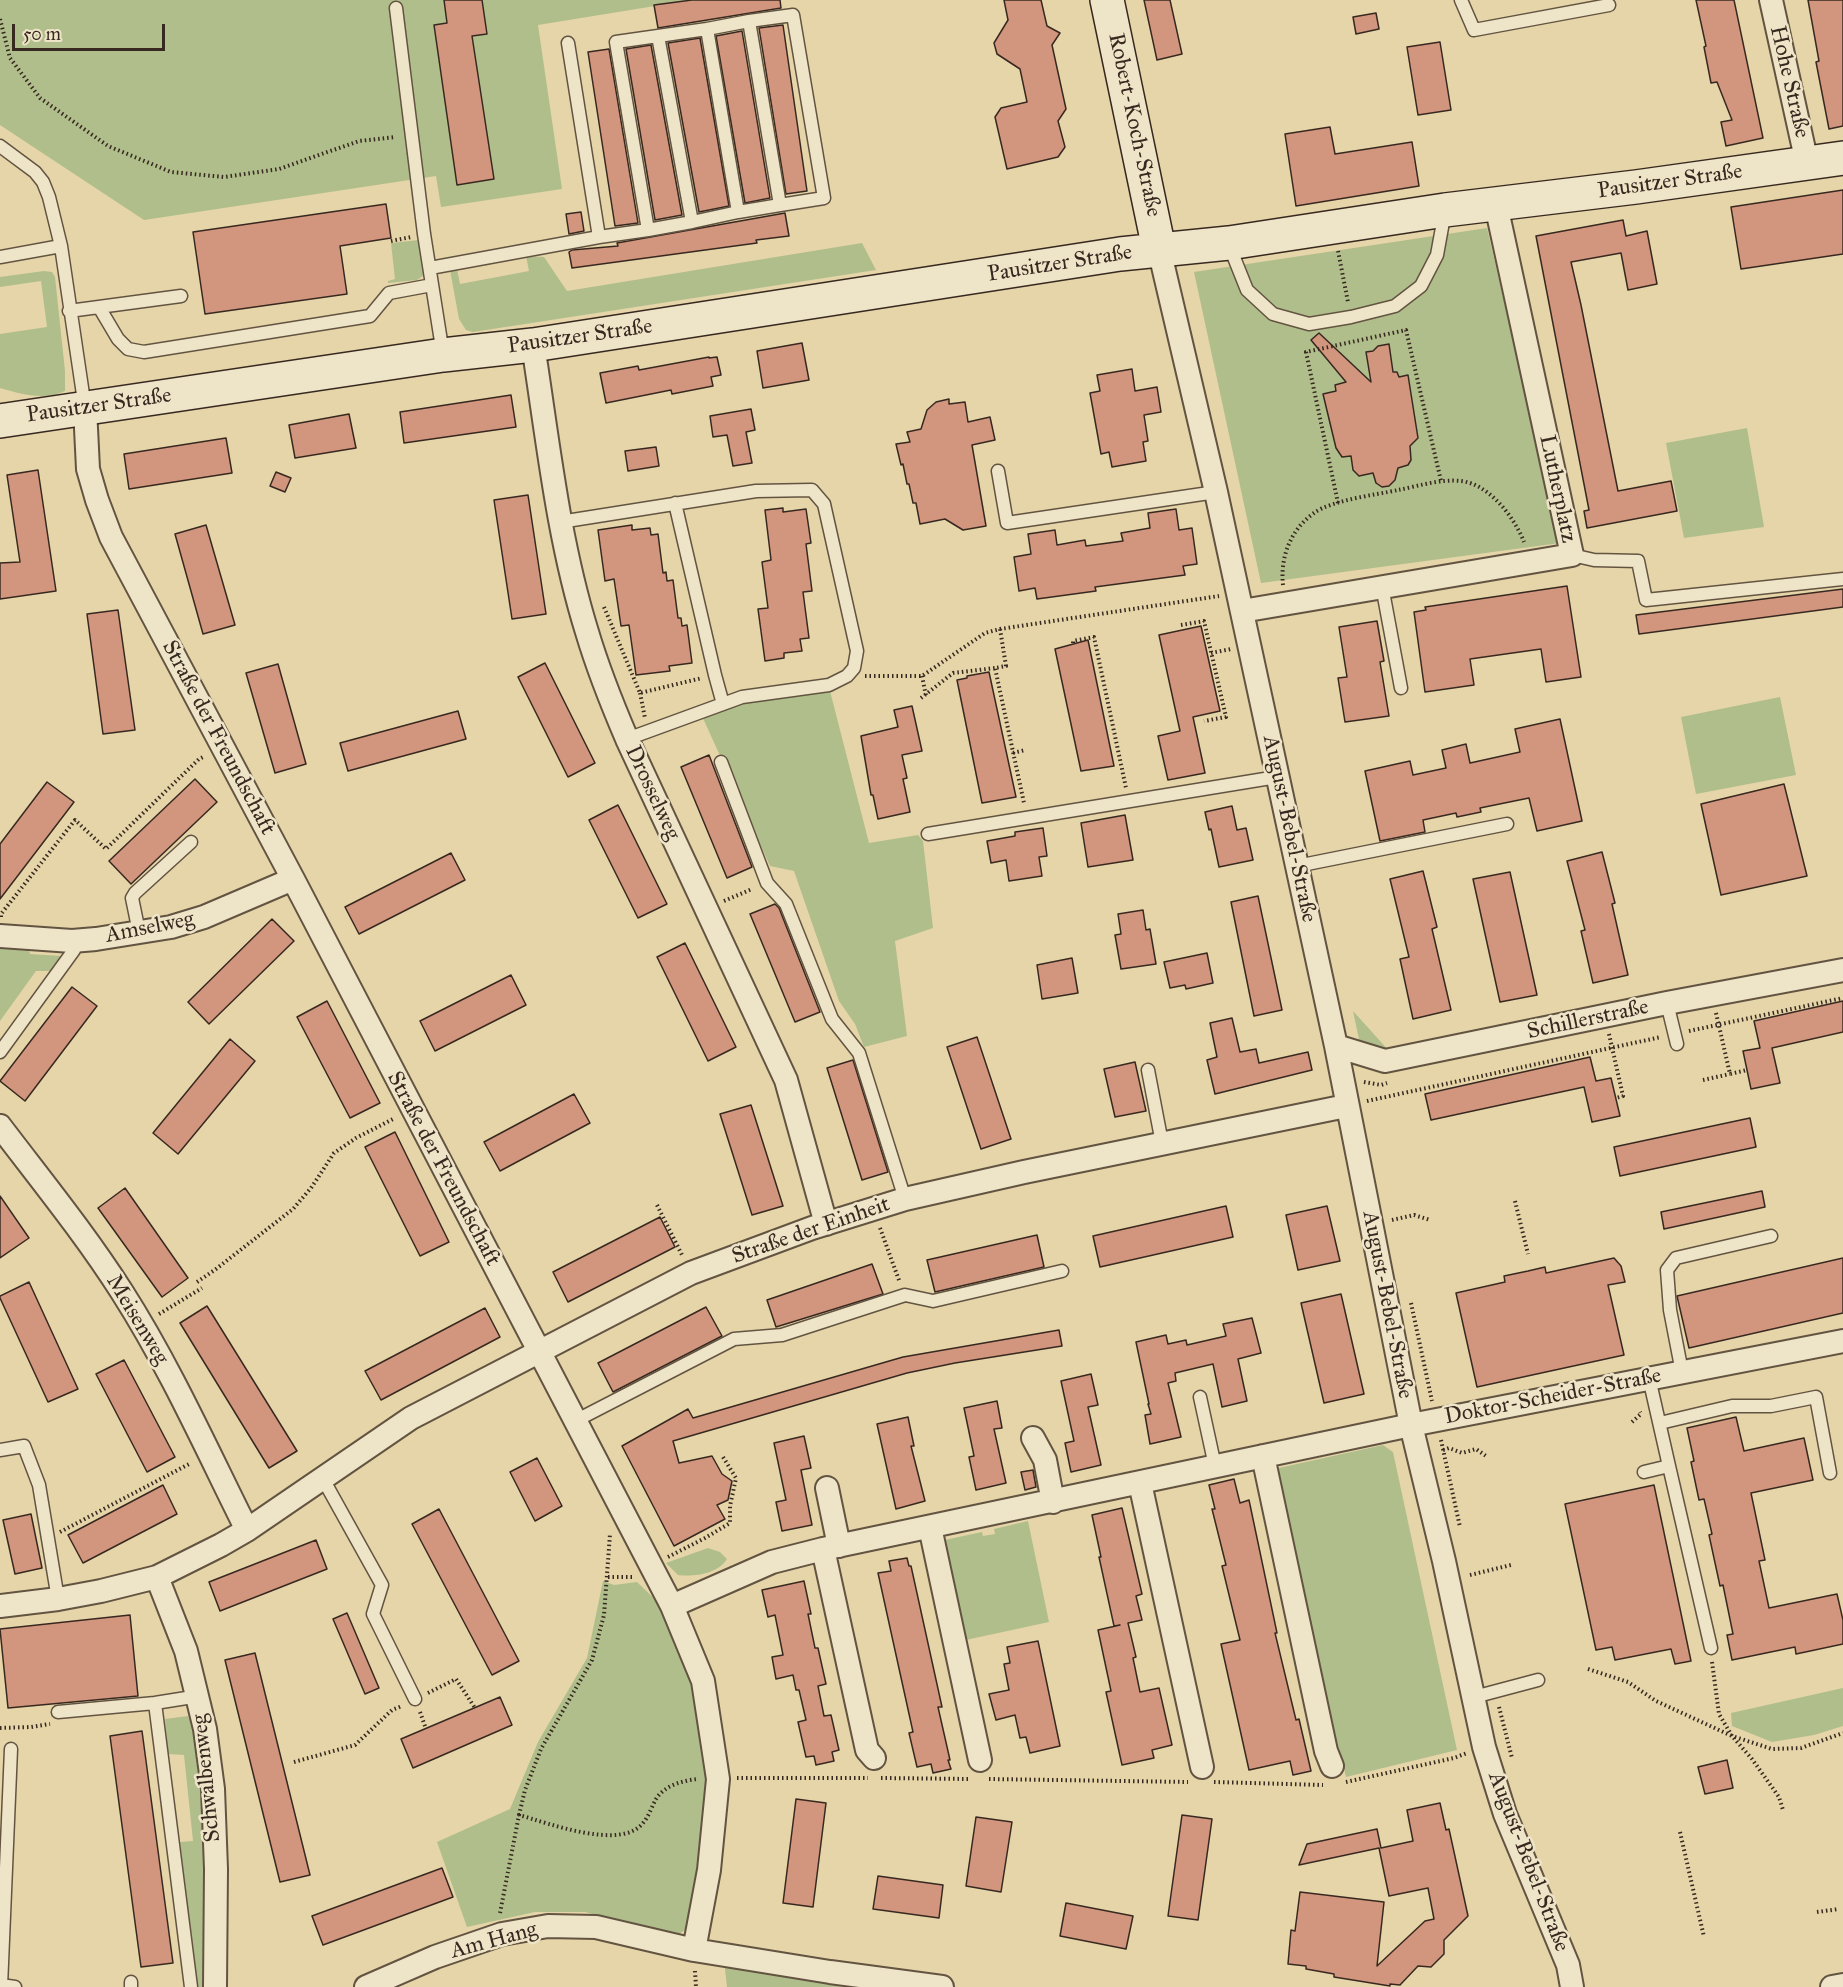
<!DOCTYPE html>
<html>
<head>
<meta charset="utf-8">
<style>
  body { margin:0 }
  #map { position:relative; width:1843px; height:1987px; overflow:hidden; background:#e5d5a9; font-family:"IM FELL Great Primer",serif }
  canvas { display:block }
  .scale { position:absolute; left:12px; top:24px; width:153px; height:27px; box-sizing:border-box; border:3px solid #382920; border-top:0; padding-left:8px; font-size:18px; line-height:21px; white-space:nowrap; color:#382920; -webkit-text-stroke:4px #eee4c7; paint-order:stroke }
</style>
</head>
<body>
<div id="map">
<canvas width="1843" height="1987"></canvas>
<div class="scale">50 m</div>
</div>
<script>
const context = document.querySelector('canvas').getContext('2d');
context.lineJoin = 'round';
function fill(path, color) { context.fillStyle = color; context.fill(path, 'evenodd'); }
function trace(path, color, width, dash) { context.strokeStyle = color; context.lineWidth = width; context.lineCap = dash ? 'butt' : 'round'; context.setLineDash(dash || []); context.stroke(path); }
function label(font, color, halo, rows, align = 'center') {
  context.font = font + ' "IM FELL Great Primer",serif'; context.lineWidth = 5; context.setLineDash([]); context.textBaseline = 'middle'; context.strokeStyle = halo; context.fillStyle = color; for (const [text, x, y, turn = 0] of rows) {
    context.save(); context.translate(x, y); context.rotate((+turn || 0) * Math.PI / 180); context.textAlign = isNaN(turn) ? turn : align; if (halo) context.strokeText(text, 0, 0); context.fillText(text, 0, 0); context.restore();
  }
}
fill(new Path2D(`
  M0 0H692L538 25 562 189 441 207 436 176 144 220 0 125Z
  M1487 228 1560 543 1261 583 1194 272Z
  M419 240 425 268 424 275 417 280 388 283V281L395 279 391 243Z
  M862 243 876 270 473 332 466 330 459 319 450 270 457 269 460 284 529 271 526 256 544 257 567 291Z
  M44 271 52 272 55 277 65 371V391C44 401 21 394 0 388V334L47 327 41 281 0 287V277Z
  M1747 428 1764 527 1684 538 1666 443Z
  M830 691 869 843 918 835 923 841 933 928 895 941 907 1036 864 1047 855 1024 839 1001 794 871 770 866 702 716 737 703Z
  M1780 697 1796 775 1696 794 1681 717Z
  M0 948 29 950 30 954 61 956 52 971H36L0 1021Z
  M1353 1011 1390 1052 1360 1044Z
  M1383 1445 1393 1452 1457 1750 1346 1777 1344 1768 1335 1755 1274 1469Z
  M1028 1521 1049 1622 961 1641 953 1603 958 1602 956 1591 950 1592 940 1541 982 1532 983 1536 995 1534 994 1529Z
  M708 1548 720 1552 727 1559C718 1574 694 1577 678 1575L666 1563Z
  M603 1581 614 1585 637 1582 664 1608 698 1693 708 1791 698 1888 685 1930 676 1936 585 1912H535L467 1927 437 1842 510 1809 538 1742 587 1658Z
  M1843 1688V1726L1814 1735 1772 1742 1732 1726 1731 1713Z
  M188 1716 192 1724 203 1782 204 1987H196L180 1842 193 1841 184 1755 168 1754 165 1719Z
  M724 1960 884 1987H727Z`), '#b0be8c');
const building = new Path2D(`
  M444 0H482L487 34 472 36 494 179 457 185 434 25 447 23Z
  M692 0H780L781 8 658 28 654 5Z
  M1004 0H1041L1047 26 1060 33 1052 45 1066 109 1058 121 1065 147 1058 157 1007 169 995 117 1001 108 1027 102 1020 69 997 54 994 43 1008 20Z
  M1144 0H1170L1182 54 1157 60Z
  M1696 0H1734L1763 138 1726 146 1721 122 1732 120 1717 82 1711 83 1704 47 1706 46Z
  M1808 0H1843V126L1829 129 1816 62 1819 61Z
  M1376 13 1379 29 1356 34 1353 17Z
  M783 25 807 191 786 194 759 28Z
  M742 31 770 198 745 203 716 36Z
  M700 38 729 206 699 212 668 43Z
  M1440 42 1451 110 1418 115 1407 47Z
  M651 45 682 215 655 220 626 49Z
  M609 49 638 223 615 226 588 52Z
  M1330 127 1335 154 1412 142 1419 186 1296 206 1285 134Z
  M1843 190V254L1741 269 1731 207Z
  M386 204 391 238 340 246 347 294 205 314 193 232Z
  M581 212 584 231 569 234 566 214Z
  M785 213 789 236 756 240 757 243 572 268 569 252 572 250 618 246 617 243Z
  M1623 220 1626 236 1647 231 1657 284 1628 290 1621 253 1571 262 1581 305 1618 491 1671 481 1677 511 1587 528 1584 511 1589 510 1536 236Z
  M1319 333 1371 382 1366 352 1373 351 1378 346 1389 344 1393 372H1397L1399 377 1408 375 1418 438 1410 446 1411 460 1408 465 1398 468 1395 480 1389 486 1382 487 1376 483 1373 473 1359 476 1353 470 1351 456 1342 457 1336 448 1323 394 1336 391 1335 385 1346 382 1311 340Z
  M802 343 809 380 763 388 757 351Z
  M709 357V358L717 357 721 375 711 377 713 386 672 394 671 390 606 403 600 373 638 366 639 370Z
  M1132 369 1135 391 1157 387 1161 412 1144 415 1148 441 1143 442 1146 461 1112 467 1109 452 1101 454 1090 393 1100 391 1097 375Z
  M511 395 516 427 404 443 400 412Z
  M949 399V404L965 402 968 422 990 417 995 440 972 445 986 526 963 530 945 519 920 524 916 503H913L909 484H907L903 464 901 465 896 444 910 442 907 432 921 429 927 410 936 402Z
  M751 409 755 430 746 432 752 463 733 466 727 435 713 437 710 416Z
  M349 414 356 448 295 458 289 425Z
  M226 438 232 473 129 489 124 454Z
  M656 447 659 466 628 471 625 451Z
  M38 470 56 591 0 599V563L20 562 7 475Z
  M276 472 291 478 285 492 270 486Z
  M528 495 546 614 512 619 494 500Z
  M783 508V512L806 509 811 543 806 544 812 591 803 592 809 638 800 639 802 651 784 653V658L765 661 758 609 768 608 762 562 771 560 765 510Z
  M1176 509 1179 530 1192 528 1197 564 1183 566 1185 575 1095 587 1096 591 1037 599 1035 588 1019 591 1014 557 1031 554 1028 534 1055 530 1057 545 1085 540 1086 546 1123 541 1121 533 1150 528 1148 513Z
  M206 525 235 625 203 634 175 534Z
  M632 525V530L650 528 651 535 658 534 663 573 666 572 667 581 673 580 678 618H681L682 626 687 625 692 663 669 666 670 671 636 675 629 625 621 626 614 579 605 581 598 530Z
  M1567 586 1581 677 1546 682 1541 649 1470 659 1474 685 1425 692 1414 612 1426 610 1425 607Z
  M1843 589V607L1639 634 1636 615Z
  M118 610 135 730 103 734 87 614Z
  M1377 621 1384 661 1380 662 1389 716 1345 722 1338 678 1347 677 1339 627Z
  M1201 626 1220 711 1193 717 1205 773 1168 780 1158 736 1180 731 1159 635Z
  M1088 640 1114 766 1081 771 1055 649Z
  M545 663 595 763 568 777 518 677Z
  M278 664 306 764 275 773 246 673Z
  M989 672 1016 797 982 803 957 680 967 678V676Z
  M912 706 922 751 902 755 907 778 903 779 910 812 878 819 873 795H871L861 736 898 727 894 710Z
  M458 711 466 739 348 771 340 743Z
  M1560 719 1582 821 1537 831 1529 798 1480 808 1481 812 1457 817 1456 813 1423 820 1425 832 1380 841 1365 771 1410 761 1413 775 1446 768 1442 750 1466 744 1470 763 1520 752 1515 729Z
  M709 755 752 867 727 878 681 767Z
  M195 779 217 802 131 884 109 861Z
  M47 782 74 802 0 899V844Z
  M1784 784 1807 876 1721 895 1701 804Z
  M618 805 667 904 638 918 589 820Z
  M1232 806 1237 830 1246 828 1253 860 1219 867 1211 829 1209 830 1205 812Z
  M1125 815 1133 860 1088 867 1081 823Z
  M1043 828 1047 856 1039 857 1042 876 1009 881 1006 860 991 863 987 841 1015 836V832Z
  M1602 852 1615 903 1612 904 1628 975 1593 983 1581 931 1585 930 1567 861Z
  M451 853 465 880 359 934 345 907Z
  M1423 871 1437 927 1432 929 1451 1010 1413 1019 1400 959 1409 957 1390 879Z
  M1510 872 1537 995 1500 1002 1473 879Z
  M1258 896 1282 1010 1254 1016 1231 902Z
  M775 904 779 908 820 1012 795 1022 750 914Z
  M1143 910 1146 930 1150 929 1156 964 1121 969 1115 935 1121 934 1118 914Z
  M272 919 294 941 209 1024 188 1002Z
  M685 943 736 1047 708 1061 657 957Z
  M1207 953 1213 983 1186 989 1185 985 1170 988 1164 962Z
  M1072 958 1078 993 1042 999 1037 965Z
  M511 975 526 1005 435 1051 420 1021Z
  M72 987 97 1006 25 1101 0 1081Z
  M327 1001 380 1103 350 1118 297 1017Z
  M1843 1001V1032L1772 1048 1780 1083 1751 1089 1743 1051 1760 1048 1754 1021Z
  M1232 1018 1240 1052 1256 1049 1259 1063 1308 1052 1312 1070 1215 1094 1207 1060 1217 1057 1210 1023Z
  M977 1037 1011 1139 981 1149 947 1047Z
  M230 1039 255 1061 178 1154 153 1133Z
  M1590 1057 1596 1081 1611 1078 1620 1116 1592 1122 1584 1087 1431 1120 1425 1094Z
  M853 1060 888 1172 862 1180 827 1068Z
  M1135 1062 1146 1111 1115 1117 1104 1069Z
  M574 1094 590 1123 500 1171 484 1142Z
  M751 1105 783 1206 752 1215 720 1114Z
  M1750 1118 1756 1147 1620 1176 1614 1147Z
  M395 1132 449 1242 420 1256 365 1147Z
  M125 1188 188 1278 162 1297 98 1208Z
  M1762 1191 1765 1207 1664 1229 1661 1212Z
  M0 1196 29 1238 0 1258Z
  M1226 1206 1233 1237 1100 1267 1093 1236Z
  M1327 1206 1340 1261 1298 1270 1286 1215Z
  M660 1217 675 1247 568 1302 553 1272Z
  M1037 1235 1044 1267 935 1292 927 1260Z
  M1614 1258 1621 1266 1625 1282 1608 1285 1624 1355 1477 1387 1456 1293 1505 1282 1504 1276 1528 1271 1545 1267 1546 1273Z
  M1843 1258V1313L1689 1348 1677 1296Z
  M872 1264 883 1294 776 1327 767 1300Z
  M29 1282 78 1389 48 1402 0 1298V1296Z
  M1341 1294 1364 1394 1324 1403 1301 1303Z
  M207 1306 297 1451 269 1468 180 1323Z
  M706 1307 722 1336 613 1392 598 1363Z
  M485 1308 500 1337 381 1400 365 1371Z
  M1252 1318 1261 1353 1238 1359 1247 1401 1222 1407 1213 1364 1175 1373 1176 1381 1168 1383 1181 1437 1150 1444 1145 1415 1151 1414 1148 1404H1149L1136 1342 1166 1335 1168 1344 1186 1340 1187 1345 1226 1336 1223 1324Z
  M1059 1330 1062 1346 955 1363 907 1373 673 1441 679 1463 712 1456 722 1474 732 1481 728 1500 717 1505 725 1519 674 1546 622 1446 688 1409 693 1418 903 1357Z
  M124 1360 175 1457 147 1472 96 1374Z
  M1091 1374 1098 1405 1088 1407 1101 1465 1071 1472 1065 1443 1074 1441 1061 1381Z
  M997 1401 1002 1428 994 1429 1006 1483 976 1490 969 1457 974 1456 964 1408Z
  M908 1417 914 1446H911L925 1501 896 1509 877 1424Z
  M1736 1417 1744 1451 1804 1438 1813 1480 1751 1493 1765 1560 1759 1561 1769 1608 1837 1594 1843 1620V1644L1796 1654 1795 1647 1732 1660 1727 1635 1733 1634 1723 1585 1720 1586 1709 1535 1712 1534 1704 1499 1699 1500 1691 1462 1694 1461 1687 1428Z
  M804 1436 811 1468 801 1470 812 1525 782 1531 776 1502 786 1500 774 1443Z
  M537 1458 562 1506 535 1521 510 1472Z
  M1033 1470 1036 1487 1025 1490 1021 1472Z
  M1234 1479 1240 1503 1249 1500 1277 1633H1275L1296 1720 1299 1719 1311 1771 1293 1775 1290 1761 1249 1770 1221 1644 1240 1640 1222 1566 1226 1565 1212 1509H1215L1209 1485Z
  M163 1485 177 1514 83 1563 68 1535Z
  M1654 1485 1691 1661 1675 1664 1671 1649 1615 1660 1612 1647 1596 1650 1565 1504Z
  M1122 1508 1142 1594 1136 1596 1142 1620 1128 1623 1136 1657 1133 1658 1140 1692 1159 1688 1172 1745 1152 1750 1154 1758 1122 1765 1106 1692 1111 1691 1098 1630 1120 1625 1114 1626 1099 1557H1101L1092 1515Z
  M439 1509 519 1661 492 1675 412 1524Z
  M31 1514 42 1568 15 1574 3 1520Z
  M316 1540 327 1569 220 1611 209 1582Z
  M907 1558 909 1566H911L942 1707H938L950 1760H948L951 1769 933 1773 931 1764 917 1767 909 1733 913 1732 878 1573 891 1571 889 1561Z
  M804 1581 811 1614H808L815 1648H818L826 1684 818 1686 824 1716 831 1715 839 1750 832 1752 834 1761 816 1765 814 1756 806 1757 798 1722 806 1720 799 1690H796L793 1675 776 1679 772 1657 783 1655 775 1615 768 1617 762 1590Z
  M347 1613 379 1688 365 1694 333 1619Z
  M130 1615 138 1696 8 1708 0 1629Z
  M1038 1641 1060 1746 1030 1753 1026 1737 1020 1738 1015 1715 996 1720 989 1694 1009 1690 1004 1664 1010 1663 1007 1647Z
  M255 1653 310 1875 280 1882 225 1660Z
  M500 1697 512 1725 413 1768 401 1739Z
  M142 1731 173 1963 141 1967 110 1736Z
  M1727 1760 1733 1788 1705 1794 1698 1767Z
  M796 1799 826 1803 813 1907 783 1903Z
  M1440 1803 1446 1830 1449 1829 1468 1916 1444 1940V1954L1431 1967 1418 1966 1400 1985 1390 1984V1986L1334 1977V1974L1306 1969V1966L1288 1964 1291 1930 1295 1931 1300 1892 1384 1902 1377 1966 1425 1921 1434 1919 1428 1888 1389 1896 1379 1848 1299 1865 1307 1844 1377 1829 1381 1848 1413 1841 1407 1810Z
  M1182 1815 1212 1819 1198 1920 1168 1916Z
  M976 1817 1012 1822 1001 1892 966 1886Z
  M442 1868 453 1897 323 1945 312 1916Z
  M878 1876 943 1885 939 1918 873 1909Z
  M1066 1903 1133 1916 1126 1949 1060 1936Z`);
fill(building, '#d2957d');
trace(building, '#382920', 1.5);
const lane = new Path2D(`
  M1461 0 1474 30 1609 5
  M396 8 424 234 443 354
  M749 21 793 15 824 198 780 205
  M707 29 749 21 780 205 738 212
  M658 36 707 29 738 212 692 222
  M0 146 35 172 43 182 49 197 61 246 85 408
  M599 237 648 230 616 42 658 36 692 222 648 230
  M1229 245 1247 290 1273 314 1309 324 1351 317 1395 306 1421 286 1437 255 1445 211
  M0 257 61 246
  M430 268 599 237 568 43
  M99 307 118 339 128 349 144 352 370 316 389 293 432 285
  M69 311 181 296
  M998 471 1007 523 1216 492
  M675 503 715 675 723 704
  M560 522 756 491 812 490 824 504 857 651 854 668 847 676 829 685 742 697 627 739
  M1572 555 1594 560 1638 561 1646 600 1843 579
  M1382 586 1401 688
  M721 762 767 883 786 904 832 1019 859 1053 905 1199
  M928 834 1277 777
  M1297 866 1507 824
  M139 932 132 898 135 893 191 842
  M1667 1003 1677 1044
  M0 1052 74 950 72 941
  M1148 1070 1162 1143
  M1682 1372 1670 1310 1667 1270 1676 1258 1771 1236
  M1200 1397 1215 1466
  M575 1421 734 1339 782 1335 905 1295 933 1301 1062 1271
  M1660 1423 1732 1406H1771L1816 1397 1830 1473
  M0 1450 24 1446 39 1485 58 1599
  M1669 1466 1711 1648
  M1644 1472 1669 1466 1649 1378
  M323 1479 382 1585 373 1614 415 1699
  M1474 1697 1538 1680
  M155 1703 191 1987
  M58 1712 155 1703 199 1696
  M131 1982V1987
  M1 1985 15 1987
  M1 1987 11 1749`);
const street = new Path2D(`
  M1771 0 1807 163
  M1159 249 1216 492 1336 1046 1411 1425 1444 1561 1484 1747 1505 1814 1568 1965 1572 1987
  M533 345C548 441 558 539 587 632 598 669 612 704 627 739L786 1080 826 1224
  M85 408 88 469 97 500 111 537 293 879 672 1606 703 1681 718 1779 709 1870 694 1950
  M1242 611 1572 555 1496 205
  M0 936 72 941 96 939 171 927 204 917 293 879
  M1336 1046 1385 1061 1667 1003 1843 970
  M0 1126C41 1180 85 1234 122 1292 170 1367 207 1450 247 1530
  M1033 1438 1045 1460 1053 1502
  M1263 1456 1326 1751 1332 1766
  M1140 1483 1202 1767
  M827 1488 839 1546
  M930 1527 980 1760
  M823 1549 867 1750 874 1758
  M157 1577 186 1651 205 1729 213 1789 216 1869 215 1987
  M0 1606 58 1599 101 1591 157 1577 221 1545 247 1530 411 1418 691 1273 812 1228 905 1199 1024 1172 1346 1106
  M672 1606 772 1562 823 1549 1411 1425 1843 1341
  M366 1987 435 1957 502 1934 548 1926 596 1927 694 1950 830 1972 942 1987
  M1832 1987 1843 1985`);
const secondary = new Path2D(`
  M1107 0 1159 249
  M0 421 443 355 533 345 1120 254 1229 243 1445 210 1636 187 1843 158`);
trace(lane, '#635442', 15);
trace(street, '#635442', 26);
trace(secondary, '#382920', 36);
trace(new Path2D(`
  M0 19 10 58 40 98 108 146 171 172 224 177 279 169 359 141 396 137
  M391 241 411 237
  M1338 251 1348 302
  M1338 503 1306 352 1406 330 1441 481
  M1283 585C1280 558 1290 530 1314 513 1332 500 1375 495 1398 490 1419 486 1449 476 1470 483 1494 491 1515 519 1524 542
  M604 607 640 693 702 678
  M1181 625 1204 621 1226 717 1204 721
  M1000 629 1006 666 995 668 1024 803
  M1073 643V641L1094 637 1126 788
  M1211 653 1231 649
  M865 676H922L985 633 1000 629 1219 596
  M922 676 926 696
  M640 693 645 718
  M921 698 953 673 995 668
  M1013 753 1025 750
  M724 901 752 889
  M1 917V914L75 820 106 849 199 759 205 756
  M1716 1013 1730 1074 1747 1070
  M1689 1031 1843 998
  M1609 1034 1623 1096 1616 1098
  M1703 1080 1730 1074
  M1364 1082 1381 1085 1387 1083
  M1367 1101 1661 1037
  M1515 1201 1528 1254
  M657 1205 683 1257
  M1392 1220 1414 1215 1430 1220
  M880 1228 900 1283
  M197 1282 216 1269 293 1209 311 1188 334 1153 356 1138 395 1118
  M1411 1303 1432 1401
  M159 1314 202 1288
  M1632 1422 1641 1414 1640 1412
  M1441 1440 1460 1527
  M1443 1450 1449 1448 1462 1453 1476 1449 1486 1456
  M60 1532 191 1463
  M668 1557 705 1538 730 1523V1506L736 1478 723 1457
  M1470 1575 1511 1565
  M608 1577H633
  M1712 1662 1719 1714 1732 1736 1772 1749 1801 1748 1843 1733
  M1588 1669 1628 1682 1656 1701 1732 1736 1752 1759 1779 1797 1783 1810
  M428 1693 456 1679 475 1708
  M1499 1707 1512 1758
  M420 1712 426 1729
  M0 1728 31 1727 50 1724
  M294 1762 355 1745 392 1710 402 1706
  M737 1778H868
  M881 1778 970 1779
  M989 1779 1188 1782
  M1214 1782 1323 1785
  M1346 1782 1454 1758 1467 1753
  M519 1815 525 1790 541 1749 592 1660 604 1615 610 1534
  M1680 1832 1704 1937
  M1817 1912 1839 1909
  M500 1913 519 1815C548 1823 621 1851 643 1823 649 1816 652 1806 656 1799 665 1785 682 1781 697 1779
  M695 1971 696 1987`), '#382920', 4, [1.5, 3]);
trace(lane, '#eee4c7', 12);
trace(street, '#eee4c7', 22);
trace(secondary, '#eee4c7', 33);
label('22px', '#382920', '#eee4c7', [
  ["Hohe Straße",1789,82,77],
  ["Robert-Koch-Straße",1134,125,78],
  ["Pausitzer Straße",1670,182,-8],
  ["Pausitzer Straße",1060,264,-9],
  ["Pausitzer Straße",580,337,-8],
  ["Pausitzer Straße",99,406,-8],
  ["Lutherplatz",1557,489,78],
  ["Straße der Freundschaft",218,738,62],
  ["Drosselweg",652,793,65],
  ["August-Bebel-Straße",1289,829,78],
  ["Amselweg",150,928,-11],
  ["Schillerstraße",1588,1020,-12],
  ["Straße der Freundschaft",443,1169,62],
  ["Straße der Einheit",811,1231,-19],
  ["August-Bebel-Straße",1387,1305,79],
  ["Meisenweg",137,1320,59],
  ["Doktor-Scheider-Straße",1553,1397,-11],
  ["Schwalbenweg",207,1778,-96],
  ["August-Bebel-Straße",1528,1862,69],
  ["Am Hang",494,1941,-15]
]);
</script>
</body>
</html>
